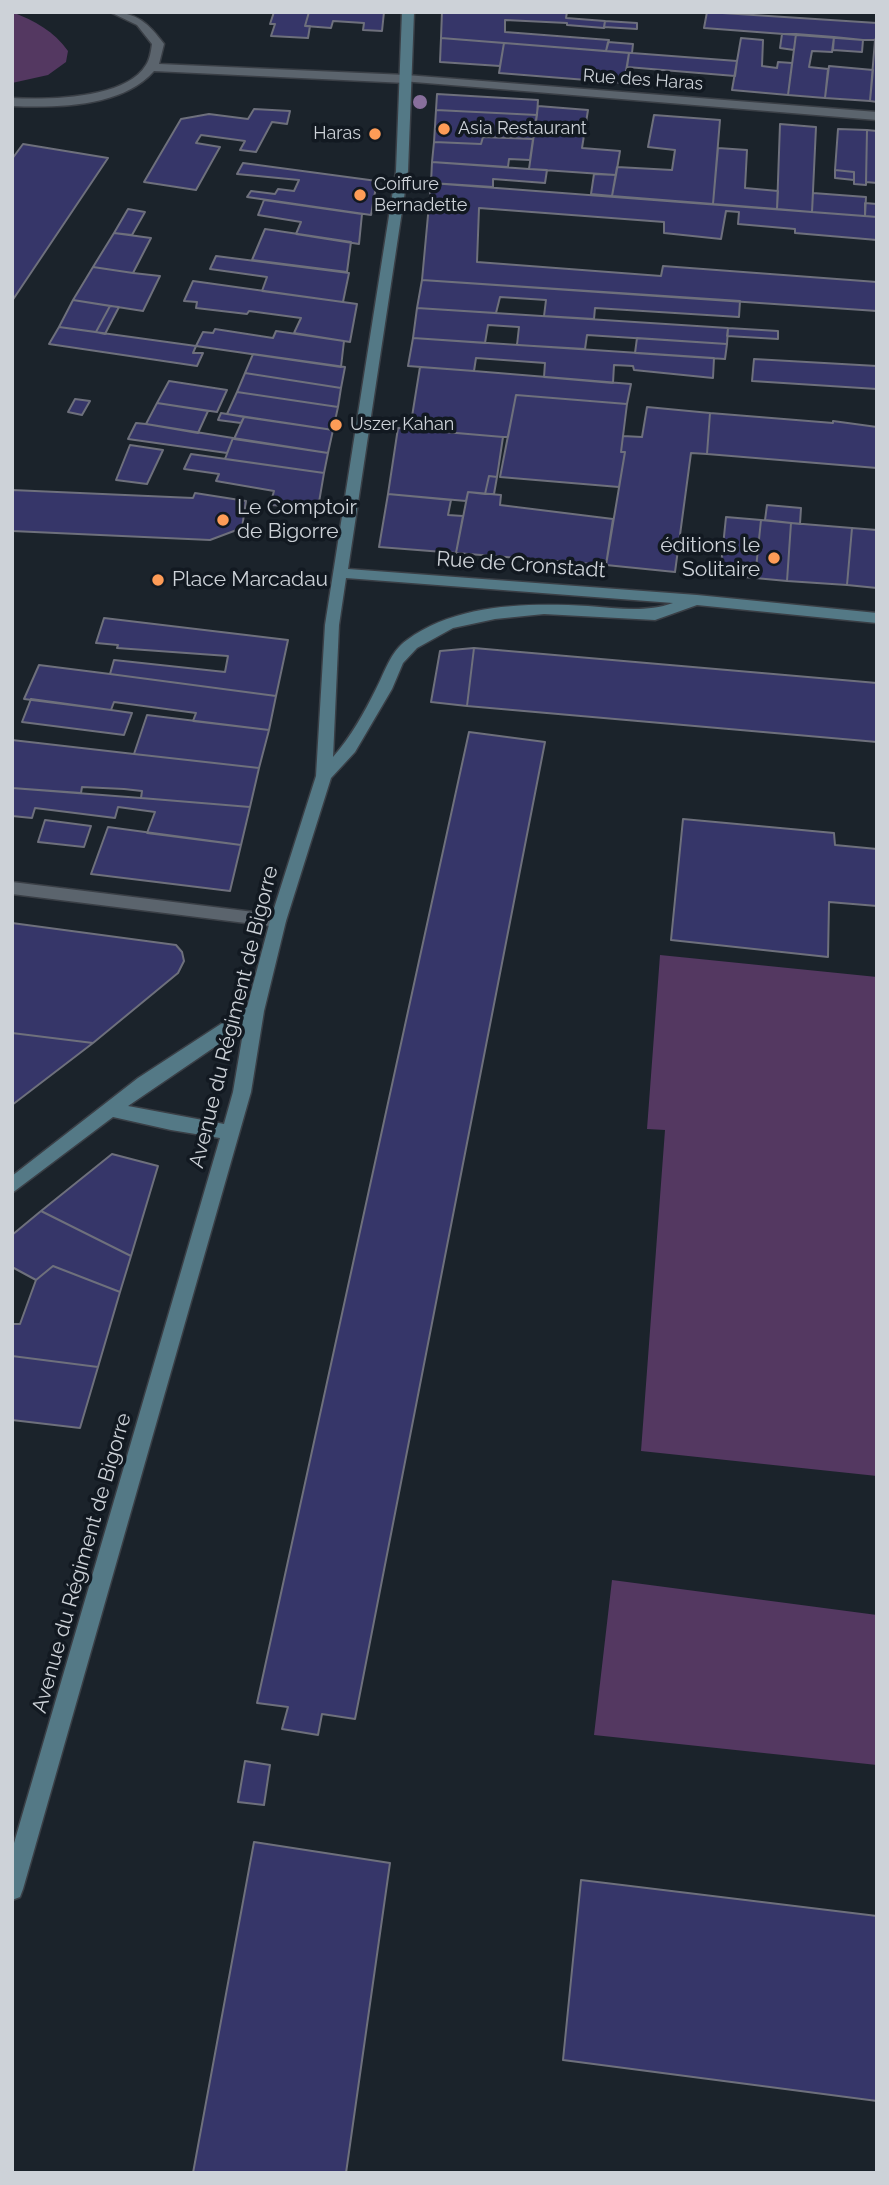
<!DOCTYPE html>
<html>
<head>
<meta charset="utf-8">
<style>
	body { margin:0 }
	#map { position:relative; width:889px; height:2185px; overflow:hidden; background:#1b232b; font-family:Raleway,sans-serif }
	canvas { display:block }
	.frame { position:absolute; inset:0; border:14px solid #cdd2d8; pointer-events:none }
</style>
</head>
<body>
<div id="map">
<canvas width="889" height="2185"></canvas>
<div class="frame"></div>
</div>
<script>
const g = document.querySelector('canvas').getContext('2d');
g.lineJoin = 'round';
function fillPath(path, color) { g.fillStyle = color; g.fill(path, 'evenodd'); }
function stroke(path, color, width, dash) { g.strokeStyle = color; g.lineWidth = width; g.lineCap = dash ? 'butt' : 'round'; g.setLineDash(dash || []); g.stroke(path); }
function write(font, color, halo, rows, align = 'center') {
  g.font = font + ' Raleway,sans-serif'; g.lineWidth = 7; g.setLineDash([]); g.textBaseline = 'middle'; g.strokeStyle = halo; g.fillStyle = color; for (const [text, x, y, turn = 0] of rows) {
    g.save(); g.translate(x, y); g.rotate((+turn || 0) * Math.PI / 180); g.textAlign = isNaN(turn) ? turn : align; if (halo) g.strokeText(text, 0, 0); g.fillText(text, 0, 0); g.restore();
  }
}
const green = new Path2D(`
	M12 12C35 21 54 31 68 51L66 62 48 75 12 83Z
	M660 955 877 977V1476L641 1451 665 1130 647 1129Z
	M612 1580 877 1615V1765L594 1735Z`);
const building = new Path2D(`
	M274 12H309L305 26H310L308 38 271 36 275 24H270Z
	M309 12H384L382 31 363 30 364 23 333 21 331 28 305 26Z
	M442 12H567L566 18 605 21 604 28 567 25V23L505 20V32L609 40 606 51 441 38Z
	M707 12 877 23V36L875 40H863L704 28Z
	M605 21 637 23V29L604 27Z
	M782 34H796L794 50 780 48Z
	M796 34 834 37 832 52 812 51 809 67 828 69 825 98 788 95Z
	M834 37 863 40 862 52 833 50Z
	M441 38 504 43 500 66 440 62Z
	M741 38 763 40 762 66 777 68 778 62 792 63 788 95 732 90Z
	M875 40H877V102L870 101Z
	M608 42 633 44 632 53 606 51Z
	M504 43 629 53 624 83 499 73Z
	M629 53H632L737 61 735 76 627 67Z
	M829 66 873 70 870 101 825 98Z
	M437 94 538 100 537 115 436 110Z
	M538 106 588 110 582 148 620 151 616 175 529 169Z
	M254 109 290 111 287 124 272 122 256 152 240 150 245 141 201 135 196 143 220 147 196 190 144 182 181 119 209 114 248 119Z
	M436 110 537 115 533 139 483 137 481 144 434 142Z
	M654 115 720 120 713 204 612 196 617 167 672 170 675 150 648 147Z
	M780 124 816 127 812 212 777 209Z
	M838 129 867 130 866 185 854 184V172L835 170Z
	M867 130 877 131V183L866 182Z
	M483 137 533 139 530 160 509 159 508 167 432 162 434 142 481 144Z
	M23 144 108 158 12 301V159Z
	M718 148 747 150 745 188 778 191 777 209 713 204Z
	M432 162 529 169 547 170 545 183 493 179V187L431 183Z
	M243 163 377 181 371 215 247 197 251 191 275 194 278 189 294 191 299 180 237 174Z
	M835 170 854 172V180L835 178Z
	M594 174 616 175 612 196 591 194Z
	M431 183 877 217V240L795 233V229L738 224 739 212 726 211 721 239 664 233V222L479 208 477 262 661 276 663 266 877 282V311L422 280Z
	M813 193 866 197 865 216 812 212Z
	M264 200 362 214 359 244 296 234 301 222 258 215Z
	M865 203 877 204V217L865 216Z
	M128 209 145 212 132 235 114 233Z
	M265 229 351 242 347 272 252 260Z
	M114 233 151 238 133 273 93 267Z
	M216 256 349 273 343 302 262 291 267 277 210 269Z
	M93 267 133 273 160 276 143 311 73 300Z
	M422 280 740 301 739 317 595 308 594 319 544 316 546 300 500 297 496 313 417 308Z
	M193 281 357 304 350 342 294 333 301 318 249 311 247 314 196 308 197 302 184 301Z
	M73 300 110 306 96 332 59 327Z
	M110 306 119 307 105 334 96 332Z
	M417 308 728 328 727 344 587 335 585 349 517 345 519 327 488 325 485 343 413 338Z
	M59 327 196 346 193 353H203L197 366 49 344Z
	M728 328 778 331V339L727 336Z
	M215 329 273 338 276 331 344 341 341 367 196 346 203 332 213 333Z
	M413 338 714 358 713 378 634 370 633 366 614 365 613 383 544 377 545 363 476 358 474 371 408 366Z
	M637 338 727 344 725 359 635 353Z
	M253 354 345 367 341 388 245 373Z
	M754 359 877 366V389L752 381Z
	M420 367 474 371 631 384 627 404 516 395 508 437H503L410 429Z
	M245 373 341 388 338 407 237 392Z
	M169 381 227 390 217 412 157 403Z
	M237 392 338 407 333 430 227 414Z
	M516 395 627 404 621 452H625L619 487 500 477Z
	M75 399 90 401 82 415 68 412Z
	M157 403 208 411 198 433 146 424Z
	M647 407 710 413 707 454 691 453 675 572 606 565 625 452H621L623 436 642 437Z
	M221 413 227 414 244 417 241 423 218 420Z
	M710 413 833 423V421L877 427V468L707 454Z
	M244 417 333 430 328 453 234 439Z
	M136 423 146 424 233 438 227 453 128 439Z
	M398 428 503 437 497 477 489 476 485 494 468 492 466 501 388 494Z
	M233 438 328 453 324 473 225 459Z
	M130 445 163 450 147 484 116 480Z
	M191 454 324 473 318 508 270 505 274 491 216 481 219 474 184 469Z
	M489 476 497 477 494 494H485Z
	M12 490 193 498 195 493 246 501 242 528 210 540 12 531Z
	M468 492 501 495 500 505 613 519 606 565 456 553Z
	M388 494 451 500 448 515 463 516 456 553 379 547Z
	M767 505 801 508 800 524 765 520Z
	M726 517 761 520 755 578 720 575Z
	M761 520 791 523 787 581 755 578Z
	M791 523 852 528 847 585 787 581Z
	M852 528 877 530V588L847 585Z
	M104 618 288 640 276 696 110 674 114 660 225 672 228 656 117 648 118 645 96 643Z
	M474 648 877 683V742L467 706Z
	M474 648 467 706 431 702 440 651Z
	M39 665 110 674 276 696 269 730 193 721 196 713 114 702 111 710 24 699Z
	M31 699 111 710 132 713 124 735 22 722Z
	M147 715 269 730 259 768 134 754Z
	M469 732 545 742 355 1719 322 1714 318 1735 282 1729 288 1707 257 1703Z
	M12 740 134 754 259 768 250 807 141 798 142 791 124 789 82 787 81 793 12 788Z
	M12 788 141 798 250 807 241 845 147 833 155 812 118 807 115 818 35 808 32 818 12 816Z
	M683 819 834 833 835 845 877 849V906L829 902 828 957 671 940Z
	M45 820 91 826 84 847 38 842Z
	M108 827 241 845 230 891 91 874Z
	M12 923 176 945 182 952 184 961 178 973 93 1043 12 1033Z
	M12 1033 93 1043 12 1105Z
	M112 1154 158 1166 131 1256 41 1211Z
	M41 1211 131 1256 120 1292 53 1266 36 1280 12 1267V1235Z
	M53 1266 120 1292 98 1367 12 1356V1324H20L36 1280Z
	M12 1356 98 1367 80 1428 12 1420Z
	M245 1761 270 1765 264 1805 238 1802Z
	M254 1842 390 1863 346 2173H193Z
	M581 1880 877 1916V2101L563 2060Z`);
const service = new Path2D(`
	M110 12C137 12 149 24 164 44L159 64 406 75 412 79 406 83 154 71C123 107 57 108 12 106V98C47 100 126 99 146 65 150 59 151 51 152 44L137 25Z`);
const minor = new Path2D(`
	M406 75 877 112V120L402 81V77Z
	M12 882 278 915 286 921 278 927 12 894Z`);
const secondary = new Path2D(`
	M402 12H414L408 171 348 569 697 595 877 613V623L697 605 655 620 544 614 495 619 453 628 417 648 403 663 392 689 355 752 331 778 286 921 264 1011 251 1092 23 1889 20 1897 12 1900V1850L220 1138 171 1130 113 1117 12 1193V1176L138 1078 247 1007 270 921 316 776 325 625 396 171ZM346 578 673 603C645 613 617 608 588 606 530 603 457 603 407 640 390 652 385 672 376 689 364 713 351 737 333 757L339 625ZM244 1027 233 1092 224 1124 128 1106Z`);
const trees = [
	[420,102]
];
const markers = [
	[444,129,7,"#fe9c57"],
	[375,134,7,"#fe9c57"],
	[360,195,7,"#fe9c57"],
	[336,425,7,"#fe9c57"],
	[223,520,7,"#fe9c57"],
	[774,558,7,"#fe9c57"],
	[158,580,7,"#fe9c57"]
];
const farStreetnames = [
	["Rue des Haras",643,80,4]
];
const farPoinames = [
	["Asia Restaurant",458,129],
	["Haras",361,134,"right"],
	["Coiffure",374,185],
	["Bernadette",374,206],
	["Uszer Kahan",350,425]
];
const poiNames = [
	["Le Comptoir",237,508],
	["de Bigorre",237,532],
	["éditions le",760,546,"right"],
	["Solitaire",760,570,"right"],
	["Place Marcadau",172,580]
];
const streetNames = [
	["Rue de Cronstadt",521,565,4],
	["Avenue du Régiment de Bigorre",234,1017,-76],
	["Avenue du Régiment de Bigorre",82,1563,-74]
];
fillPath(green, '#543861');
fillPath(building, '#363669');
stroke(building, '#6e707c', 2);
stroke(service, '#3a3f46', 3);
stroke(minor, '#3a3f46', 3);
stroke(secondary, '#3a3f46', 3);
fillPath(service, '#5b646d');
fillPath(minor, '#5b646d');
fillPath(secondary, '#547986');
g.fillStyle = '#886f9c';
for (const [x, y] of trees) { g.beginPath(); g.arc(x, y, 7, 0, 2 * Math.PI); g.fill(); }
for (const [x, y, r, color] of markers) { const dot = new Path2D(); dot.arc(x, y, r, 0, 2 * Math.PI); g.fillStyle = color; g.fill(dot); stroke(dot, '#121921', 2.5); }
write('18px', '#cdd2d8', '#121921', farStreetnames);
write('18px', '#cdd2d8', '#121921', farPoinames, 'left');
write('21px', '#cdd2d8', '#121921', poiNames, 'left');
write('21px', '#cdd2d8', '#121921', streetNames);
</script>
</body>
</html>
